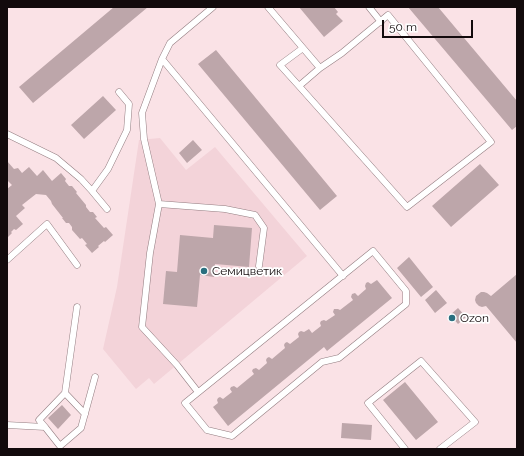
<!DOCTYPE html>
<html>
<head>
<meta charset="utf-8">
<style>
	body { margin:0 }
	#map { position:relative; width:524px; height:456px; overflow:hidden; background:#fae2e6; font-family:Raleway,sans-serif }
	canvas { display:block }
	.frame { position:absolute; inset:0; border:8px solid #120a0c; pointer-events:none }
	.scale { position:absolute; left:382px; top:20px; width:91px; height:18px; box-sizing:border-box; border:2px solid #120a0c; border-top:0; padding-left:5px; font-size:12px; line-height:14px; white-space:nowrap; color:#120a0c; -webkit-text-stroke:3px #fff; paint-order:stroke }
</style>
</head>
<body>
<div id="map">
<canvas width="524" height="456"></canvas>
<div class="frame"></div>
<div class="scale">50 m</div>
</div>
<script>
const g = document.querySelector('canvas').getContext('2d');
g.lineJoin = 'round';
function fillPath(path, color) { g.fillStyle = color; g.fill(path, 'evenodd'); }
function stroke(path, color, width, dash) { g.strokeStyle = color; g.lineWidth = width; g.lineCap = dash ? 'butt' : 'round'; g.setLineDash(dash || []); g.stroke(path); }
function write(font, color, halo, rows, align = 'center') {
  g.font = font + ' Raleway,sans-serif'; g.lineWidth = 3.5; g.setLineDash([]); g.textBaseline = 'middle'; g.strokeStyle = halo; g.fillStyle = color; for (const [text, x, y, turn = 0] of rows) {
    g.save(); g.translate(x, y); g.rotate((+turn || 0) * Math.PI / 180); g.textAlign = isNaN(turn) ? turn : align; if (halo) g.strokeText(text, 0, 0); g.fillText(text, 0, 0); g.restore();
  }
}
const built = new Path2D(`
	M160 138 186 170 215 147 307 256 154 384 149 378 136 389 103 349 117 287 139 140Z`);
const building = new Path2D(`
	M114 7H148L33 103 19 87Z
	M299 7H334L338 12 336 14 343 21 324 37Z
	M408 7H438L517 101V126L512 130Z
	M216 50 337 196 320 210 198 64Z
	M103 96 116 110 84 139 71 125Z
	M193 140 202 150 187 163 179 153Z
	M7 161 14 169 18 168 22 173 29 167 37 176 43 170 52 181 61 173 66 179 65 181 69 186H72L77 192 76 193 86 205V207L90 212H93L97 217 95 218 104 228 106 227 113 235 105 242 104 241 98 246 99 247 92 253 85 245 87 244 82 238 80 239 72 230V227L69 223H66L62 218H63L52 204 51 201 46 195 36 194 22 205 25 208 16 216 23 224 16 230 14 229 11 232 12 233 7 238V189L12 185 7 180Z
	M480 164 499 185 451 227 432 206Z
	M214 225 252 228 249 267 215 264 214 277 200 275 197 307 163 304 166 271 177 272 180 235 213 238Z
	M409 257 433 287 421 297 397 268Z
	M517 274V343L486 306 482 307 479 306 476 303 475 300 476 296 481 292H484L487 293 491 296Z
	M377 280 392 298 327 351 324 347 228 426 213 407 218 403 217 400 218 398 220 397 223 399 232 392 230 389 231 387 234 386 237 388 254 374 252 371 253 369 256 368 259 370 267 363 266 360 267 358 269 357 272 359 285 348 284 345 285 343 287 342 290 344 299 337 298 334 299 332 301 331 304 332 309 329 312 333 321 326 320 323 321 321 324 320 326 321 335 315 333 312 334 309H338L340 310 353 300 351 297 352 294 355 293 358 296 366 289 365 286 366 283 368 282 371 284Z
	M436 290 447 303 435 313 425 300Z
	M458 308 466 317 458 324 450 315Z
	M405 382 438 422 416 440 383 400Z
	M62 405 71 415 58 429 48 418Z
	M342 423 372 425 371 440 341 438Z`);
const lane = new Path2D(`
	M213 7 170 43 162 59 343 276
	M268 7 320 68 299 86 407 207 491 142 388 15 342 53 320 68
	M369 7 381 22
	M162 59 142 113 144 139 159 204 150 253 142 327 177 365 198 392
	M299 86 280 65 303 48
	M7 134 56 158 81 179 92 191 108 169 127 130 129 104 119 92
	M92 191 107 209
	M159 204 225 209 255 215 264 228 259 266
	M373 251 406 291V304L339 358 322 362 232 436 207 430 185 403Z
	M7 260 47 224 77 265
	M65 393 77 307
	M7 425 45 427 60 446 81 428 95 377
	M45 427 39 420 65 393 85 414
	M405 449 368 403 421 361 475 422 440 449`);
const markers = [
	[204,271,4,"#2a6f7f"],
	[452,318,4,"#2a6f7f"]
];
const poiNames = [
	["Семицветик",212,271],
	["Ozon",460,318]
];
fillPath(built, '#f3d3d9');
fillPath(building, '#bda6aa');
stroke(lane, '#937d81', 7);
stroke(lane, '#fff', 6);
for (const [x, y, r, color] of markers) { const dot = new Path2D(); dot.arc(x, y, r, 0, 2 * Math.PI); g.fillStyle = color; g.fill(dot); stroke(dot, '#fff', 1.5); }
write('12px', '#120a0c', '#fff', poiNames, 'left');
</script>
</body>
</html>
